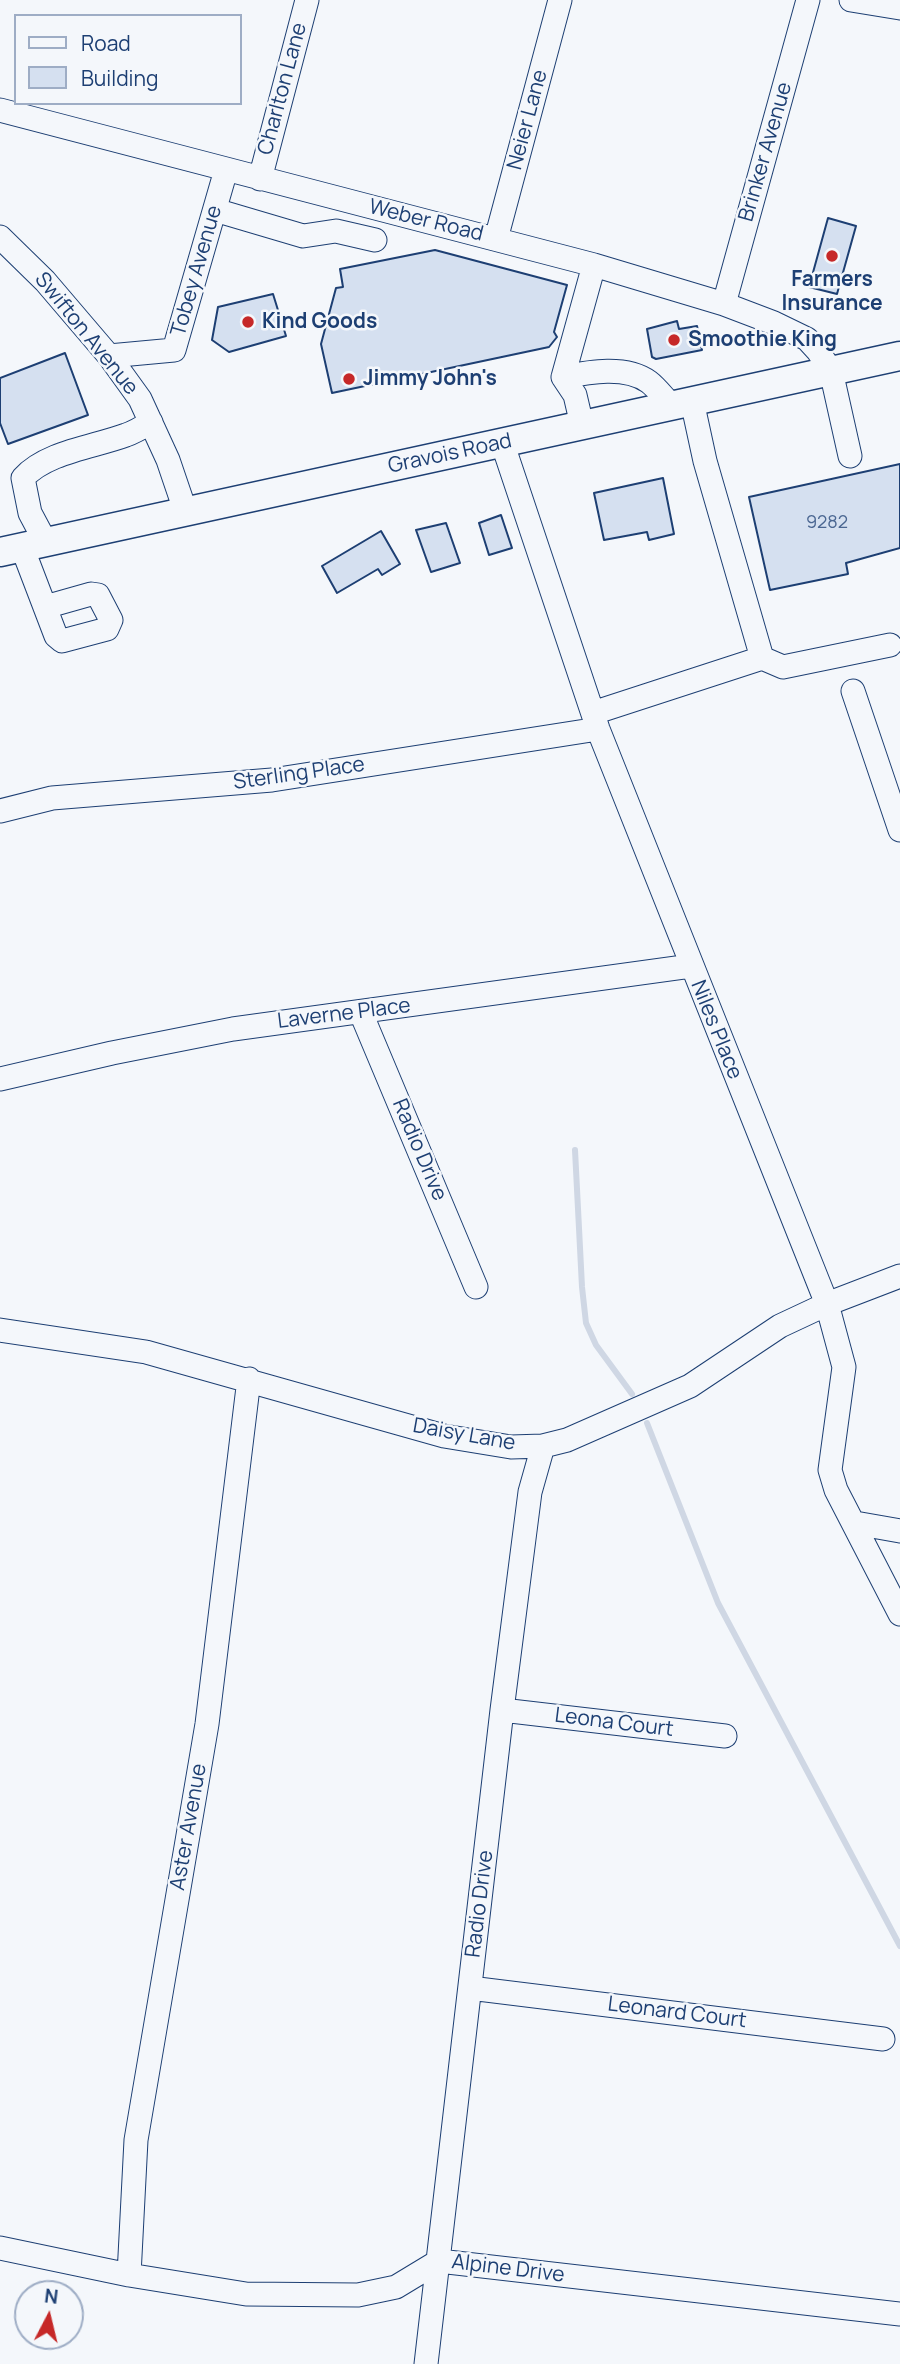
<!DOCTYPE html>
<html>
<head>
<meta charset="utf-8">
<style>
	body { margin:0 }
	#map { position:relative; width:900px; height:2364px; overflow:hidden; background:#f4f7fb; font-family:Manrope,sans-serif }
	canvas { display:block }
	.legend { position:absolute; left:14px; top:14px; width:228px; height:91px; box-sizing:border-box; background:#f4f7fb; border:2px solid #9eadc5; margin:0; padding:9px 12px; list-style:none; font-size:21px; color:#1d3f73 }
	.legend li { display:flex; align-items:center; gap:14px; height:35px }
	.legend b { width:35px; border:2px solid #9eadc5 }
	.north { position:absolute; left:14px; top:2280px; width:70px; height:70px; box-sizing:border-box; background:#f4f7fb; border:2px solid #9eadc5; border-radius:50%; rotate:7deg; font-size:19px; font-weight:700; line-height:28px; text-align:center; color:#1d3f73 }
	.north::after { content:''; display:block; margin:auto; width:24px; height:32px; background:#c62828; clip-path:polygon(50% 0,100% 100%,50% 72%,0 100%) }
</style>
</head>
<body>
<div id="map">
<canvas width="900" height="2364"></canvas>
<ul class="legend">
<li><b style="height:9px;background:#f4f7fb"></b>Road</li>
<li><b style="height:19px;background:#d5e0f0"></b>Building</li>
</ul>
<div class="north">N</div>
</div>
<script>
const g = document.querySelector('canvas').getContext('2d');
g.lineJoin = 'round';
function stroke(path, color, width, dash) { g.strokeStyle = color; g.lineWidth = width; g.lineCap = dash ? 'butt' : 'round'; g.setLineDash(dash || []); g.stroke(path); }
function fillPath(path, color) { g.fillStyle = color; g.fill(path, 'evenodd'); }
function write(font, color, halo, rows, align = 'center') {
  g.font = font + ' Manrope,sans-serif'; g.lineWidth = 5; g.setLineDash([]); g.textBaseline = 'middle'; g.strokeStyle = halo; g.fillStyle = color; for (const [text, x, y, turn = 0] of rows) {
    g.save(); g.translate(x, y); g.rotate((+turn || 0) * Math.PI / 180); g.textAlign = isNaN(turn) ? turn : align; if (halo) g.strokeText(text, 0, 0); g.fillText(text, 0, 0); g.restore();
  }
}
const stream = new Path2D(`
	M575 1150 582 1287 586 1323 596 1345 632 1394
	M647 1423 718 1603 900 1946`);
const building = new Path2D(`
	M828 218 856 226 837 294 809 287Z
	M435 250 567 285 554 332 557 337 549 347 332 393 321 344 336 288 343 287 340 269Z
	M273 294 286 336 229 352 212 340 218 307Z
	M677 321 679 329 697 326 702 350 656 359 652 357 647 329Z
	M65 353 88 415 8 444 0 423V378Z
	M900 464V548L846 563 848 574 770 590 749 497Z
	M663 478 674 534 649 540 647 532 604 540 594 493Z
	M501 515 512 548 489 555 479 523Z
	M446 523 460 563 431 572 416 530Z
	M381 531 400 564 382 575 378 569 337 593 322 566Z`);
const minor = new Path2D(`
	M851 0 900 8
	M0 110 594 265 724 304 774 323 807 339 818 351 831 371 850 456
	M260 179 307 0
	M215 210 303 236 336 231 375 240
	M0 237 45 281 109 356 140 399 168 460 186 513
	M496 239 560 0
	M724 304 808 0
	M109 356 174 350 226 170
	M563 377C589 372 626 365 649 382 657 388 664 398 672 406
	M582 425 575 395 563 377 594 265
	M502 442 598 729 827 1304 844 1367 830 1470 836 1490 900 1614
	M46 543 30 513 23 478C46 452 94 447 126 435 135 432 143 427 151 422
	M22 547 56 636 62 641 107 629 111 620 98 595 91 594 45 607
	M762 658 783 667 890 645
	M853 691 900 830
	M593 713 762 658 705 461 692 401
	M0 811 52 798 272 780 598 729
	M361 1013 476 1287
	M0 1079 112 1053 233 1029 691 966
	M0 1330 146 1352 444 1436 511 1447 543 1446 567 1440 690 1386 780 1326 827 1304 900 1276
	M855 1523 900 1531
	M502 1710 725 1736
	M470 1988 883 2039
	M0 2248 129 2275 246 2294 358 2295 396 2287 439 2261 900 2314
	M129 2275 136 2140 207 1724 249 1379
	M426 2364 502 1710 530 1492 543 1446`);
const major = new Path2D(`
	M0 552 900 356`);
const markers = [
	[832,256,7,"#c62828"],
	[248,322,7,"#c62828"],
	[674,340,7,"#c62828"],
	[349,379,7,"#c62828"]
];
const numberNames = [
	["9282",827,523]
];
const streetNames = [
	["Charlton Lane",283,89,-75],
	["Neier Lane",528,120,-75],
	["Brinker Avenue",766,152,-74],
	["Weber Road",426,221,14],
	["Tobey Avenue",197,271,-74],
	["Swifton Avenue",86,334,51],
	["Gravois Road",450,454,-12],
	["Sterling Place",299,774,-8],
	["Laverne Place",344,1014,-7],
	["Niles Place",716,1030,68],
	["Radio Drive",419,1150,67],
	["Daisy Lane",464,1435,10],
	["Leona Court",614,1723,7],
	["Aster Avenue",189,1827,-80],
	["Radio Drive",480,1904,-83],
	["Leonard Court",677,2013,7],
	["Alpine Drive",508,2269,7]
];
const poiNames = [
	["Farmers",832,280,"center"],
	["Insurance",832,304,"center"],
	["Kind Goods",262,322],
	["Smoothie King",688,340],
	["Jimmy John's",363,379]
];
stroke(stream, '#cfd7e4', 6);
fillPath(building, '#d5e0f0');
stroke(building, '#1d3f73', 2);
stroke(minor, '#1d3f73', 25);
stroke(major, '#1d3f73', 31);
stroke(minor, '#f4f7fb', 23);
stroke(major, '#f4f7fb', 28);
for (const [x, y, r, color] of markers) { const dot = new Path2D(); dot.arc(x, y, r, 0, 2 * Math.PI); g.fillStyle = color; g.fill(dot); stroke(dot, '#f4f7fb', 2.5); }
write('18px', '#4b6792', null, numberNames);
write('21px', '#1d3f73', '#f4f7fb', streetNames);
write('bold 21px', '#1d3f73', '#f4f7fb', poiNames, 'left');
</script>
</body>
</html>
